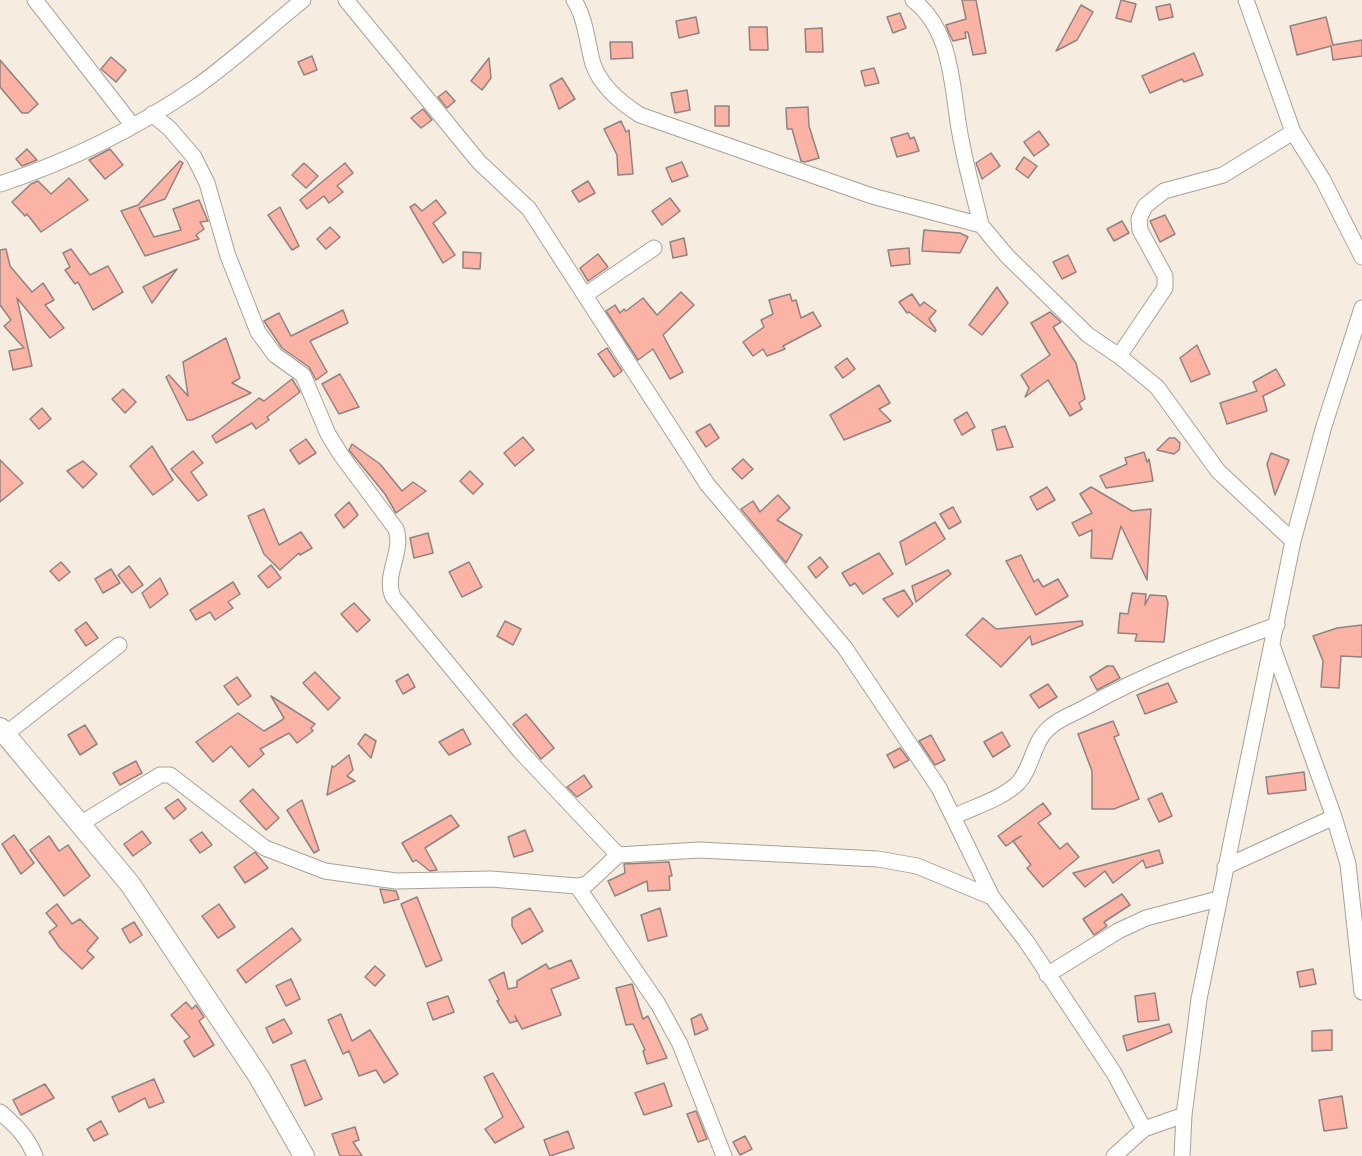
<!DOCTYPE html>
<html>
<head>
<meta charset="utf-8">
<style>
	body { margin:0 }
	canvas { display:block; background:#f6ece0 }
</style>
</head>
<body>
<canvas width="1362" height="1156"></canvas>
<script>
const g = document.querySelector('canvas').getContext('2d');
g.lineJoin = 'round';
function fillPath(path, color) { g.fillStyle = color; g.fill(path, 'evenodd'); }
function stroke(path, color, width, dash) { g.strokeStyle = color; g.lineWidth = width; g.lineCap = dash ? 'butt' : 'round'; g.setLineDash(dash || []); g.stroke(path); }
const building = new Path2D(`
	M962 0H976L986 53 973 55 968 32H965L966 38 953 41 949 33 946 25 966 19Z
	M1121 0 1136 4 1131 22 1116 18Z
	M1170 4 1173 17 1159 20 1156 7Z
	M1081 5 1093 12 1077 40 1056 51Z
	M900 13 906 28 893 33 887 17Z
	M696 17 699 33 679 38 676 21Z
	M1326 17 1333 45 1362 40V56L1333 60 1331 46 1297 55 1290 26Z
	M749 27H767L768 50H750Z
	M822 28 823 52H806L805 29Z
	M610 42H632L633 58 611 59Z
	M1194 53 1203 75 1184 82 1182 79 1150 93 1142 76Z
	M312 56 317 70 304 75 298 62Z
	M111 57 126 70 116 82 101 69Z
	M489 58 491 78 482 90 471 81Z
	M0 60 38 104 28 113H22L0 87Z
	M874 68 879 83 865 86 861 71Z
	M562 78 575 99 559 109 550 85Z
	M687 90 690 110 675 113 671 93Z
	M446 91 455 101 447 108 438 97Z
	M715 106H729V126H715Z
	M808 107 809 126 819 158 805 162 801 161 792 129H787L786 108Z
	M423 109 432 120 421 128 411 118Z
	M621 121 626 132 629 130 633 174 618 175 617 155 604 129Z
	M1039 131 1049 145 1034 156 1024 142Z
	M908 133 910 139 914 137 919 151 897 157 891 138Z
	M27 149 37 160 22 166 16 159Z
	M110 149 123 165 105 179 89 160Z
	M991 153 1000 166 982 179 976 163Z
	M1024 157 1037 166 1028 178 1016 169Z
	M180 161 183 163 165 199 139 208 154 237 181 230 173 209 199 200 208 221 200 222 204 229 196 235 199 239 145 256 121 211 138 205Z
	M682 162 688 176 672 182 666 168Z
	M304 163 318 176 306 188 292 175Z
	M345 163 353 173 337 186 343 192 329 203 324 196 307 209 300 200Z
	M69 178 88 200 41 232 27 214 25 216 12 202 31 184 38 181 51 194Z
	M588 181 595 193 579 202 572 191Z
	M670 198 680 211 662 225 652 211Z
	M436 200 446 213 433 223 455 255 443 263 410 207 415 204 422 211Z
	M280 207 299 246 292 250 268 215Z
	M1165 215 1175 234 1160 242 1150 221Z
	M1122 221 1129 233 1114 241 1107 229Z
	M330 227 340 237 326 249 317 239Z
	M924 230 960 233 968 237 960 253 922 251Z
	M684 238 687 255 673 258 670 242Z
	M909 248 910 264 891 266 888 250Z
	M6 249 10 266 32 292 43 283 54 300 45 305 64 328 50 338 17 298 32 366 13 370 9 351 24 348 4 326 11 320 0 305V250Z
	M71 249 90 275 108 266 123 292 93 310 78 282 75 284 65 270 70 267 63 253Z
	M463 252 481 253 480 269 463 268Z
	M598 254 608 267 588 281 580 268Z
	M1068 255 1076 272 1062 279 1053 262Z
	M177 269 152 303 143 287Z
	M997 287 1008 303 982 335 969 325Z
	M681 292 694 305 663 335 683 372 670 379 653 349 638 360 606 311 615 305 620 313 624 309 626 311 643 298 657 315Z
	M790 294 792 301 796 300 801 318 813 312 821 326 783 346 785 349 767 356 763 349 753 356 743 342 764 327 761 320 773 314 769 300Z
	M912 294 920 306 924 302 936 311 929 319 936 330 935 332 909 312 907 313 899 302Z
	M343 310 348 323 310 341 327 372 316 380 309 367 282 348 264 321 279 313 291 336Z
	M1050 312 1061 322 1053 327 1076 363 1085 399 1079 403 1082 409 1070 416 1048 380 1025 397 1029 388 1021 375 1050 355 1031 323Z
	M226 338 240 378 232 383 251 393 192 420H187L166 377 169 375 188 396 183 362Z
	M1197 345 1210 374 1191 382 1180 358Z
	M607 348 622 371 614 377 598 354Z
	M847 358 855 369 843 378 835 367Z
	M1276 369 1285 385 1263 396 1267 411 1227 424 1220 403 1257 391 1253 382Z
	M340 374 359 407 339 414 322 384Z
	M292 379 300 392 267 417 269 420 256 429 252 423 216 443 212 436 259 398 264 401Z
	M879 385 890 403 879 409 891 421 844 440 830 415Z
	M123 389 136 402 125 413 112 399Z
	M42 408 51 419 39 429 30 419Z
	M967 412 975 427 962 435 954 420Z
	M710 424 719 438 706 447 696 432Z
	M1005 426 1013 447 997 450 992 430Z
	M523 437 534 450 515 466 504 453Z
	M1169 438H1175L1180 443 1179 450 1174 454 1157 450Z
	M306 439 316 453 299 464 290 450Z
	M352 444 380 464 402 491 413 482 426 491 396 513 385 494 349 450Z
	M152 446 173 480 153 495 130 466Z
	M193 451 203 463 191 472 207 495 198 501 171 469Z
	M1144 452 1147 462 1149 459 1153 481 1106 488 1100 476 1127 464 1125 458Z
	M1271 453 1289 460 1275 495 1267 464Z
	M743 459 753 469 742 479 732 469Z
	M0 460 23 483 0 502Z
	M83 461 97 474 83 488 67 471Z
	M470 471 483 484 473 494 460 481Z
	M1047 487 1055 500 1037 510 1030 497Z
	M1091 487 1132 511 1151 509 1147 580 1121 526 1112 559 1091 558 1092 530 1079 536 1072 523 1092 513 1080 494Z
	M778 495 790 508 777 520 802 535 786 563 741 509 753 501 760 512Z
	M349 502 358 515 344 528 335 515Z
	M953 507 961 522 949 529 940 514Z
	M264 509 279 545 301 532 312 548 300 555 299 553 280 570 264 554 248 516Z
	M935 522 945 539 906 565 900 542Z
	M428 533 433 553 414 558 410 538Z
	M879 553 893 574 863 594 855 583 850 586 842 573Z
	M1021 555 1034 582 1038 579 1043 587 1058 579 1068 596 1036 615 1006 561Z
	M820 557 828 567 816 578 808 567Z
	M61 562 70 572 59 581 50 571Z
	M469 562 482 587 462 597 449 572Z
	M271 565 281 578 268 588 258 576Z
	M129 566 143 585 132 593 118 575Z
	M111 569 120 583 103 593 95 579Z
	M948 570 951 574 916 602 912 586Z
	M160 578 168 594 150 608 142 593Z
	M233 582 240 594 228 602 233 608 215 620 210 612 196 620 190 610Z
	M904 590 913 604 898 617 883 599Z
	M1132 593 1146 594 1145 605 1150 595 1166 596 1168 603 1164 642 1135 641 1137 634 1118 633 1120 613 1128 614Z
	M354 603 370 620 357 632 341 614Z
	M983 618 996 629 1082 621 1083 625 1032 645 1030 636 1001 667 966 635Z
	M505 621 521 629 513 645 497 636Z
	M86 622 98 638 86 646 75 630Z
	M1362 625V657L1341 656 1339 688 1321 687 1323 661 1313 636 1337 628Z
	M1107 666H1113L1120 678 1097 690 1090 677Z
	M315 672 340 698 328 710 303 683Z
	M408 674 415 687 403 694 396 681Z
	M237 677 251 696 238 705 224 686Z
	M1168 683 1177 702 1145 714 1137 695Z
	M1048 684 1057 697 1039 708 1030 695Z
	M271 696 315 724 311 728 313 731 297 743 289 733 260 749 264 754 249 767 231 746 213 762 196 742 238 713 264 731 282 720 284 718Z
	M526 714 554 748 541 759 513 724Z
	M1113 721 1119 735 1114 737 1139 799 1114 809H1092V771L1078 734Z
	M85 725 97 744 80 755 68 735Z
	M463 729 471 744 449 755 439 742Z
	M1002 732 1010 746 993 757 984 742Z
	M365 734 376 741 371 758 358 744Z
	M931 735 945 760 935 765 919 741Z
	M900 748 909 760 894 768 887 755Z
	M349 755 353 770 347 776 355 781 327 795 332 766 334 767Z
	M136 761 142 773 120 785 113 773Z
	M1304 772 1306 790 1268 794 1266 777Z
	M584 775 592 787 577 797 567 787Z
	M253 789 279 818 266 830 240 801Z
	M1162 793 1172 816 1159 822 1148 799Z
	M178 799 186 809 174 819 165 808Z
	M302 800 319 850 314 853 287 810Z
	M1043 803 1051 814 1038 823 1060 849 1067 843 1079 857 1043 887 1027 868 1031 865 1013 841 1021 836 1006 846 998 836Z
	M451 815 459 826 425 848 437 870 430 871 416 860 413 862 402 843Z
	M525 830 533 851 514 857 508 837Z
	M142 831 151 843 133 856 124 844Z
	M202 832 212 845 200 853 190 840Z
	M14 835 34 863 21 874 2 844Z
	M49 836 59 851 68 845 90 876 64 896 30 850Z
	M1159 850 1163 863 1146 868 1143 860 1113 883 1105 871 1085 887 1073 873Z
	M255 852 268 868 245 883 234 867Z
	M669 862 672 876H669L670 890 648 891 647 881 615 896 608 881 625 873 624 864Z
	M380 889 396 891 399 899 384 903Z
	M1122 894 1130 905 1104 922 1107 926 1094 935 1083 919Z
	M417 897 442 960 426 967 401 904Z
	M57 904 72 924 80 919 98 938 87 951 94 957 82 969 60 948 49 932 57 926 46 913Z
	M219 904 235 927 218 938 202 916Z
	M530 908 543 931 522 944 512 926V918Z
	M660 908 667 936 648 941 641 915Z
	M134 922 142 935 130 943 122 929Z
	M292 928 301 940 246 983 237 970Z
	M571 960 579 978 551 989 561 1015 522 1029 515 1016 517 1021 510 1023 497 1001 499 1000 489 980 504 972 508 989 517 987V981L546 964 549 969Z
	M375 966 385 975 375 986 365 977Z
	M1313 969 1316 984 1300 987 1297 972Z
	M291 979 300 999 286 1006 276 986Z
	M632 984 643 1019 648 1016 667 1058 647 1064 643 1051 645 1050 633 1024 626 1025 616 988Z
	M1155 993 1159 1020 1138 1022 1135 996Z
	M448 996 454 1012 433 1020 427 1003Z
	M186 1002 192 1009 196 1005 204 1017 199 1021 214 1045 194 1057 184 1041 190 1037 171 1015Z
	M341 1014 352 1041 370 1030 398 1074 384 1083 376 1070 359 1076 349 1051 343 1054 328 1020Z
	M701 1014 708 1029 695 1035 691 1019Z
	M284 1019 292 1033 273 1043 266 1028Z
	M1169 1024 1172 1032 1127 1051 1123 1036Z
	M1332 1030V1050L1312 1051V1031Z
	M305 1060 322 1099 305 1106 291 1065Z
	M493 1073 524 1127 495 1143 485 1129 503 1117 484 1077Z
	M154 1079 164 1102 149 1108 145 1098 119 1112 112 1097Z
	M664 1083 672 1106 644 1115 635 1093Z
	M45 1084 54 1098 21 1115 13 1100Z
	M1342 1096 1347 1128 1324 1131 1319 1100Z
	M696 1111 707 1139 698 1142 687 1114Z
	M101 1121 108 1134 94 1141 87 1129Z
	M355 1127 359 1140 353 1142 362 1156H340L332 1134Z
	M568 1131 574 1148 550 1156 544 1140Z
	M745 1136 752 1149 740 1155 733 1142Z`);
const minor = new Path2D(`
	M35 0 133 126
	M346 0 479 162 529 209 707 484 845 648 939 788 992 897
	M574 0C586 19 587 43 593 64 601 87 621 103 640 115L872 196 981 225 1007 256 1088 335 1119 356 1157 387 1218 471 1293 541
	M913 0C956 33 951 96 962 144 967 171 975 198 981 225
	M1246 0 1293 132 1323 180 1362 257
	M152 114 170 129 194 157 207 183 228 256 258 332 275 355 303 375 328 434 341 455 396 529C404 552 383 575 393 597L520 751 618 855
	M0 184C70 161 135 129 196 87 233 61 267 29 303 0
	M585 295 654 248
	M1119 356 1165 288V276L1140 230 1139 219 1145 206 1164 191 1223 175 1293 132
	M1272 645 1334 817 1348 864 1362 992
	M7 733 119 645
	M953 817C973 807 1002 799 1018 783 1033 767 1032 743 1049 728 1058 719 1073 714 1084 708 1146 673 1211 649 1277 625
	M80 824 160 775H170L265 848 325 871 396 881 491 879 577 886 587 884 618 855 699 850 878 859 917 866 992 897 1026 941 1114 1073 1144 1129
	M1225 867 1334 817
	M577 886 658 1004 680 1044 724 1156
	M1047 975 1118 931 1146 918 1218 899
	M0 1112C16 1126 27 1136 35 1156
	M1114 1156 1144 1129 1184 1115
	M1182 1156 1184 1115 1199 999 1293 541 1324 426 1362 308`);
const tertiary = new Path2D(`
	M0 728 130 884 259 1077 304 1156`);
fillPath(building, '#fab3a5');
stroke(building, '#928380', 1.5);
stroke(minor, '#a9a195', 17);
stroke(tertiary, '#a9a195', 22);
stroke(minor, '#fff', 15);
stroke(tertiary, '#fff', 20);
</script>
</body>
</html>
